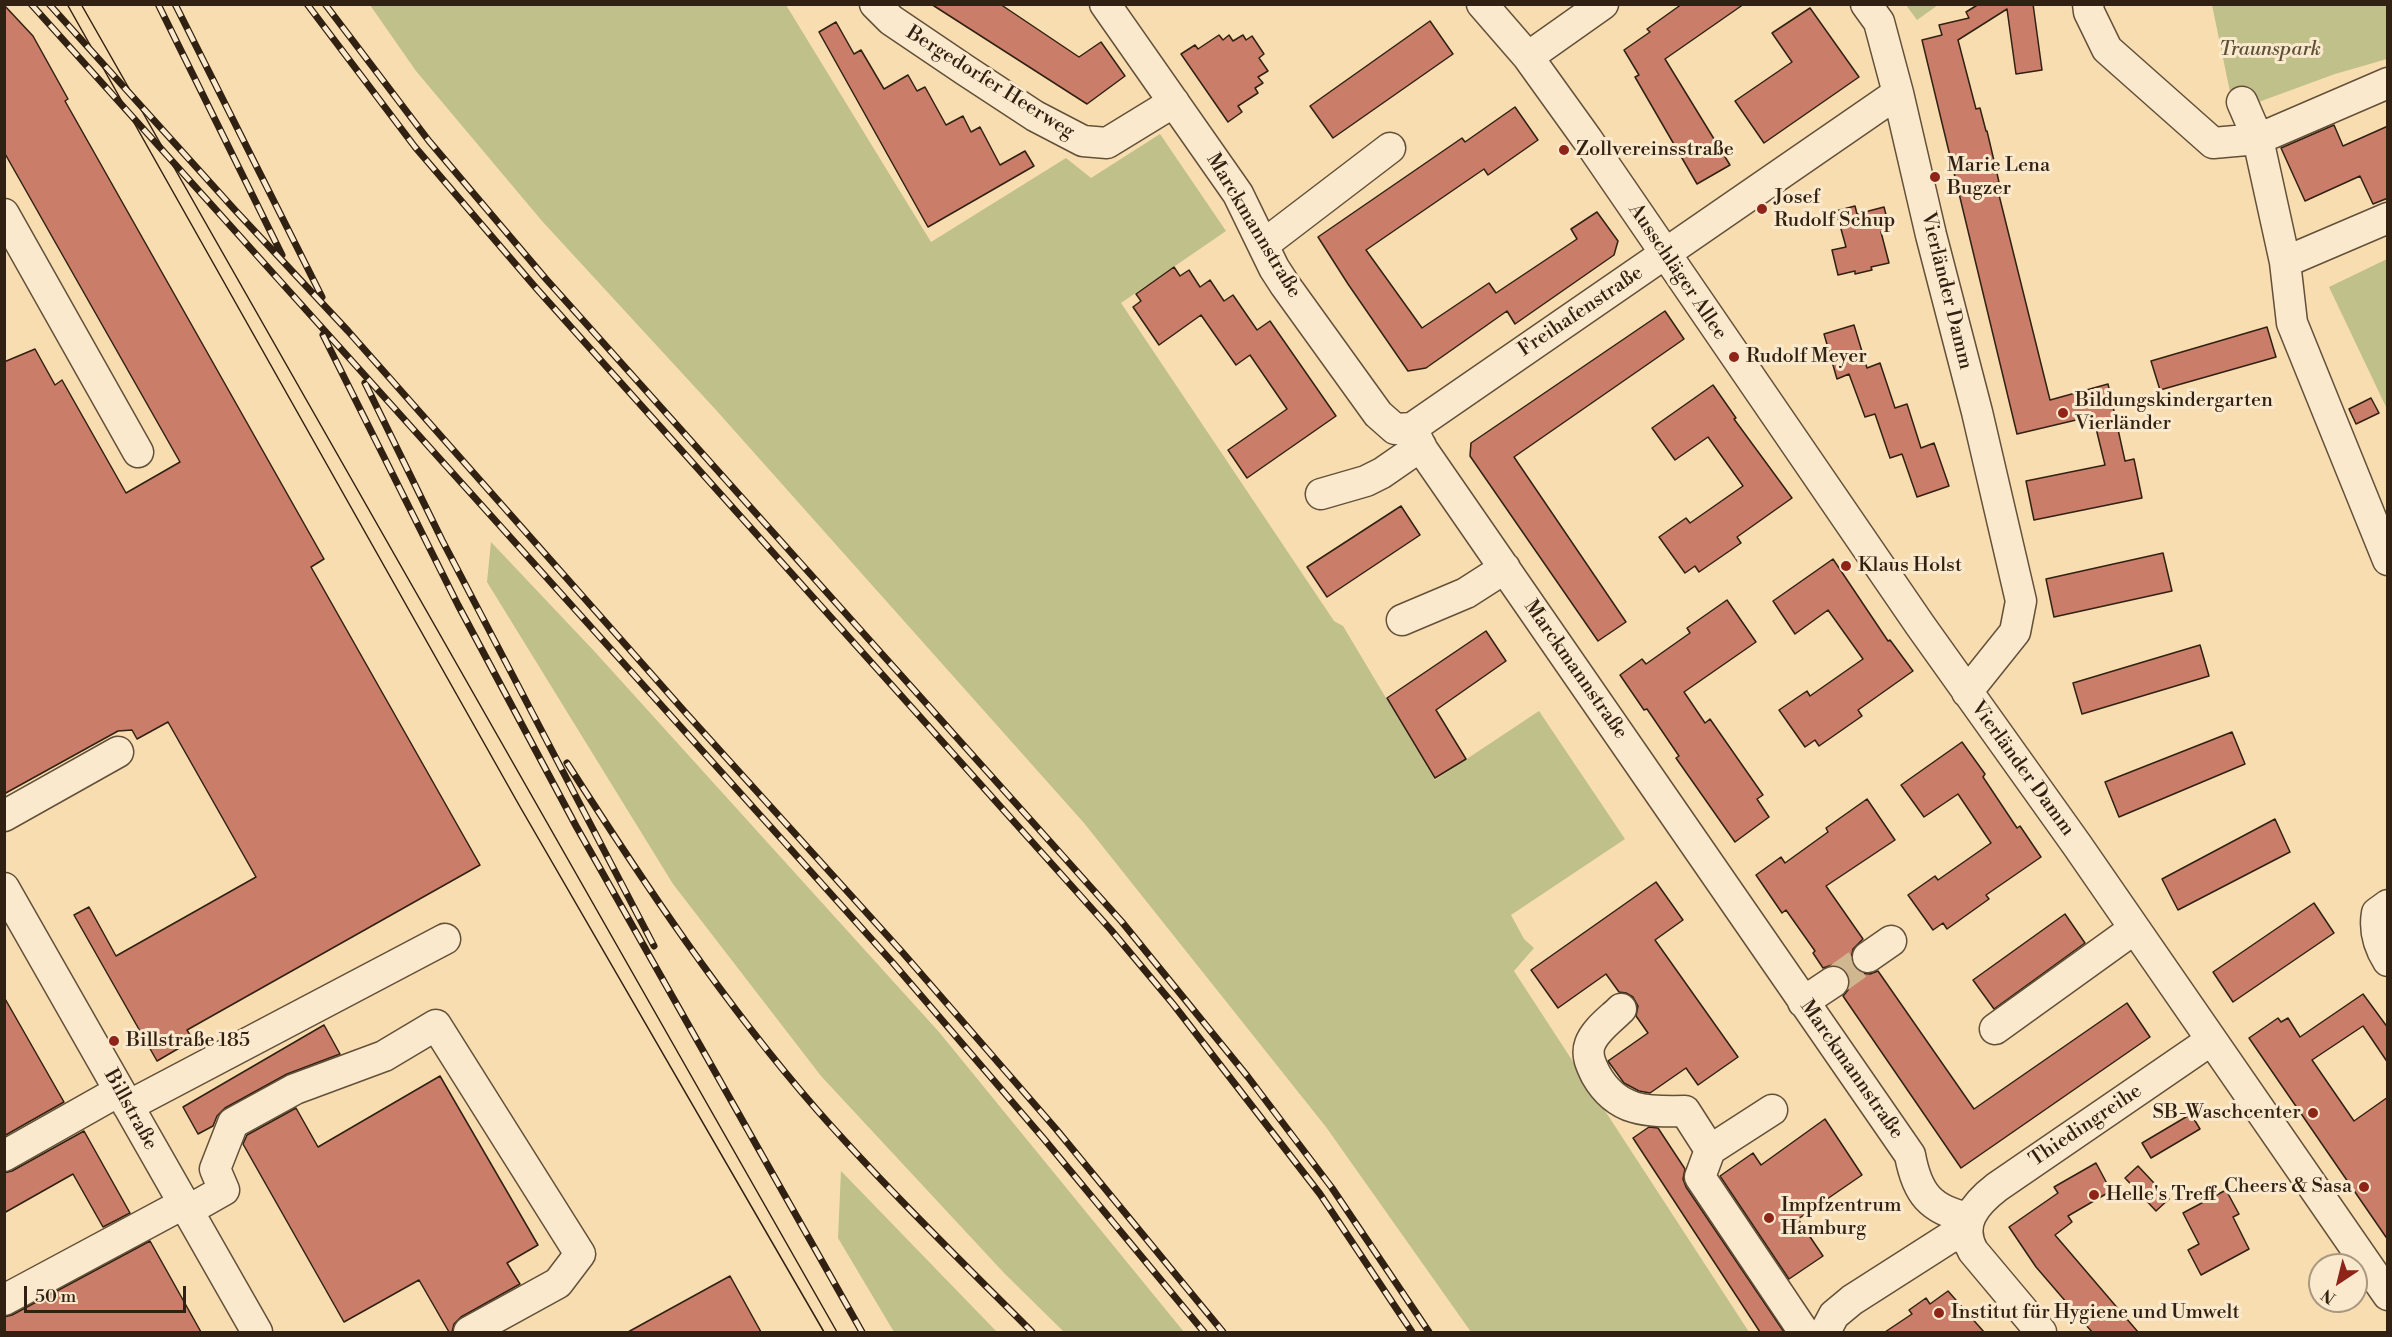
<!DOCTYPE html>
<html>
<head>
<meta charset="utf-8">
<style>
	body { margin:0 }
	#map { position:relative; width:2392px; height:1337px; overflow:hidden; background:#f8ddb0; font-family:"Libre Bodoni",serif }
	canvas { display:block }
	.frame { position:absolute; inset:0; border:6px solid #312112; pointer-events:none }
	.north { position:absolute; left:2308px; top:1253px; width:60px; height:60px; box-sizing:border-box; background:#fae9cc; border:2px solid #aa9982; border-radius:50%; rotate:215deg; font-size:16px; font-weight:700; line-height:24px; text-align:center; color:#312112 }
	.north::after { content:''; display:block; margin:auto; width:21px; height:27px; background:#8f2418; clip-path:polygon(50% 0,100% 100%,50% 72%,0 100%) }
	.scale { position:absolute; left:24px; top:1286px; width:162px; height:27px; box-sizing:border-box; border:3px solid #312112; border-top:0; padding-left:8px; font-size:18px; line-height:21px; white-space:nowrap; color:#312112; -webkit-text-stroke:4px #fae9cc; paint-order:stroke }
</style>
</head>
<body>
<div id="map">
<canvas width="2392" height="1337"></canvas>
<div class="frame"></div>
<div class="north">N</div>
<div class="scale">50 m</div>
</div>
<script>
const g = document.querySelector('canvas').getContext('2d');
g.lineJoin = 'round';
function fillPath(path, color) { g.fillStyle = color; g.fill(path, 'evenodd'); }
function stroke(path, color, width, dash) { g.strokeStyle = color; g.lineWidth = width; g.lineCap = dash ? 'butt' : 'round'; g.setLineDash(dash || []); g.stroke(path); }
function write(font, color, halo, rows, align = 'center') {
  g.font = font + ' "Libre Bodoni",serif'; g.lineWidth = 6; g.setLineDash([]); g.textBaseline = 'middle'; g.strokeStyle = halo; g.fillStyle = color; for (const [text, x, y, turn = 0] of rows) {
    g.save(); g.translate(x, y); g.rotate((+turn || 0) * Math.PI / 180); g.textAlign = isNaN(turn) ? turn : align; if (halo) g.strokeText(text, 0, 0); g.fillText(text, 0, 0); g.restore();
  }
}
const green = new Path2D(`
	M370 5H786L931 242 1066 158 1091 178 1160 134 1226 231 1121 303 1334 621 1343 626 1435 780 1539 711 1625 839 1511 915 1524 939 1534 948 1514 971 1749 1332H1471L1326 1127 1084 823 716 410 542 221 416 71Z
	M1906 5H1938L1917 20Z
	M2212 5H2387V59L2335 74 2234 111Z
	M2387 259V409L2329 287Z
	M491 542 595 652 939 1032 1184 1332H1064L1005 1274 821 1076 673 884 487 582Z
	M841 1171 997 1332H894L838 1238Z`);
const building = new Path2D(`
	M931 4H1000L1079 57 1101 42 1125 76 1087 104Z
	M1682 4H1744L1665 59 1730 165 1697 184 1635 77 1639 75 1624 50 1650 32 1647 29Z
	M1979 4H2033L2042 70 2016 74 2007 9 1958 40 1976 109 1980 108 1986 131H1987L1999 182 1996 183 2050 400 2108 384 2125 461 2134 459 2142 498 2034 520 2026 481 2105 465 2093 416 2017 434 1922 40 1942 35 1939 25 1969 18 1966 12Z
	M4 5 33 36 68 99 65 101 324 559 311 567 480 865 187 1030 193 1040 157 1061 74 915 89 907 116 956 256 877 168 722 137 739 132 730 118 731 4 794V362L35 349 55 385 62 380 126 493 180 462 4 152Z
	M1810 8 1859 77 1764 143 1735 101 1792 62 1772 33Z
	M1430 21 1453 54 1333 138 1310 106Z
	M836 22 854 54 861 50 884 89 908 75 917 91 925 87 946 125 963 116 971 132 980 127 1000 165 1025 151 1034 166 928 227 819 32Z
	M1219 35 1223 40 1229 35 1233 41 1243 35 1246 40 1252 36 1264 54 1259 58 1268 71 1258 77 1263 83 1255 88 1258 93 1238 106 1242 112 1228 122 1181 54 1195 45 1198 49Z
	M1515 107 1538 140 1488 175 1484 169 1366 250 1422 328 1489 283 1496 293 1577 239 1571 229 1597 212 1618 241 1614 255 1515 324 1507 311 1426 368 1408 371 1348 284 1318 237 1462 138 1465 142Z
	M2334 125 2343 146 2388 126V198L2373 204 2360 176 2305 201 2281 148Z
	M1855 206 1857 214 1884 207 1890 230 1881 232 1889 263 1871 267 1872 270 1855 274V271L1838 275 1832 250 1846 247 1836 211Z
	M1174 267 1180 276 1189 270 1200 287 1210 280 1224 301 1233 295 1257 330 1270 321 1336 416 1247 478 1228 450 1287 409 1250 355 1236 365 1201 315 1159 345 1133 307 1141 301 1136 294Z
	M1665 311 1684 339 1514 457 1626 622 1598 641 1470 456 1471 443Z
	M1854 325 1867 368 1880 363 1895 408 1907 404 1921 448 1934 443 1949 486 1917 497 1902 454 1890 458 1875 414 1865 417 1849 374 1837 379 1824 334Z
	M2267 327 2276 357 2160 390 2151 361Z
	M1713 385 1736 418 1734 419 1792 498 1737 537 1741 543 1699 572 1695 566 1685 573 1659 537 1686 518 1690 523 1743 486 1708 437 1675 460 1652 428Z
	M2371 398 2379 413 2356 424 2349 409Z
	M1401 506 1420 535 1327 597 1307 567Z
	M2163 553 2172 591 2054 617 2046 579Z
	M1833 559 1888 641 1890 640 1913 671 1858 710 1862 716 1819 746 1815 740 1805 747 1779 710 1807 691 1810 696 1863 659 1828 610 1795 634 1773 601Z
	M1727 600 1756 642 1684 692 1705 723 1710 719 1763 795 1757 799 1769 817 1735 842 1676 758 1679 756 1647 709 1644 710 1620 675 1642 659 1646 664 1690 633 1687 628Z
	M1486 631 1506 661 1436 710 1466 759 1435 778 1387 698Z
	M2200 645 2209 676 2082 714 2073 683Z
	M2232 732 2245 764 2119 817 2105 782Z
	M1962 742 1985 774 1983 777 2017 828 2020 826 2041 857 1986 895 1989 899 1947 929 1943 923 1933 930 1908 895 1935 876 1938 880 1991 843 1958 794 1924 817 1901 785Z
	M1867 799 1895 840 1826 886 1863 939 1853 949 1851 959 1854 967 1861 973 1870 974 1878 971 1974 1109 2127 1003 2150 1037 1961 1168 1843 996 1848 990 1850 981 1847 972 1840 966 1832 965 1823 968 1813 953 1815 951 1786 910 1782 913 1756 875 1781 857 1785 863 1828 832 1826 828Z
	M2275 819 2290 852 2178 910 2162 879Z
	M1656 882 1683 920 1655 940 1738 1057 1698 1085 1686 1068 1650 1093 1639 1091 1624 1083 1608 1061 1648 1033 1636 1016 1638 1006 1633 997 1626 993 1619 992 1606 974 1558 1008 1531 970Z
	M2314 903 2334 933 2233 1002 2213 972Z
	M2065 914 2085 943 1994 1009 1973 980Z
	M2363 994 2388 1028V1063L2363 1026 2312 1060 2354 1121 2388 1097V1240L2249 1038 2278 1018 2281 1022 2288 1018 2300 1037Z
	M4 997 64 1102 4 1136Z
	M324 1025 340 1054 287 1074 225 1108 217 1116 213 1126 198 1134 183 1107Z
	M440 1076 538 1245 507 1263 520 1284 461 1317 454 1324 452 1332H449L419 1280 344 1322 243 1144 247 1135 296 1108 318 1147Z
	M2191 1114 2200 1129 2151 1158 2142 1143Z
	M1825 1119 1862 1175 1798 1219 1823 1256 1789 1279 1720 1176 1753 1153 1761 1165Z
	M1649 1127 1658 1128 1685 1169 1683 1179 1686 1187 1784 1332H1760L1633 1138Z
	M84 1131 130 1213 103 1227 73 1174 4 1213V1173L12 1171Z
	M2096 1163 2111 1191 2068 1216 2072 1222 2055 1235 2138 1332H2092L2036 1267 2009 1227 2058 1193 2054 1187Z
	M2138 1166 2169 1199 2156 1211 2125 1178Z
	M2226 1190 2239 1214 2233 1217 2249 1249 2201 1275 2188 1250 2199 1244 2183 1213Z
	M150 1241 201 1332H4V1317L12 1315Z
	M730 1276 761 1332H628Z
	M1948 1291 1984 1332H1885L1912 1314 1909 1310 1926 1298 1930 1304Z`);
const minorTunnel = new Path2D(`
	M1833 982 1868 957`);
const minor = new Path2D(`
	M875 4 891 20 965 70 1035 116 1083 141 1107 143 1174 102
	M1105 4 1238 194 1274 268 1285 285 1378 414 1395 429 1412 428
	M1482 4 1528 57 1587 139 1920 625 2077 845 2388 1295
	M1866 4 1879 22 1898 93 1931 235 1977 412 2021 601 2015 632 1967 692
	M2088 4 2089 12 2107 49 2213 143 2258 139 2388 83
	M1528 57 1603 4
	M2242 102 2258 139 2285 262 2292 323 2388 560
	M4 214 138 452
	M1263 245 1390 148
	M2285 262 2388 218
	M1412 428 1422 449 1910 1155C1917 1193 1930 1210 1969 1218
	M1412 428 1898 93
	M1321 494 1366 481 1382 473 1421 446
	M1402 620 1466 593 1505 568
	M4 816 118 752
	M4 888 257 1332
	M2388 905 2377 913C2374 930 2378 945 2388 961
	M1868 957 1891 941
	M1803 1002 1833 982
	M1621 1009C1611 1019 1595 1030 1590 1044 1586 1055 1591 1065 1596 1075 1617 1112 1647 1112 1685 1111L1710 1150
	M1995 1029 2134 929
	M128 1106 445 939
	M1772 1110 1710 1150 1700 1177 1804 1332
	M4 1156 119 1091
	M187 1211 224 1190 215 1169 233 1123 295 1089 384 1056 436 1025 580 1254 558 1283 469 1332
	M4 1300 183 1204
	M1825 1332 1834 1315 1852 1300 1949 1238 1966 1234
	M2041 1332 1973 1251C1958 1224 1975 1204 1997 1187L2210 1041`);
const tram = new Path2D(`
	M67 4 519 805 824 1332
	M81 4 837 1332`);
const rail = new Path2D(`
	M31 4 893 963 1044 1139 1204 1332
	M49 4 234 209 348 331 685 712 903 953 1056 1129 1223 1332
	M158 4 282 255
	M175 4 322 297
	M307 4 415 147 536 288 1111 930 1173 1004 1320 1194 1412 1332
	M325 4 429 141 546 279 1122 922 1248 1077 1332 1188 1429 1332
	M323 335 458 605 576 826 862 1332
	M365 383 442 540 654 946
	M567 763C644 883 723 1002 817 1110 885 1187 959 1259 1032 1332`);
const markers = [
	[1564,150,6,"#8f2418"],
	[1935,177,6,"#8f2418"],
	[1762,209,6,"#8f2418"],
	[1734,357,6,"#8f2418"],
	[2063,413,6,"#8f2418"],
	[1846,566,6,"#8f2418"],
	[114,1041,6,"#8f2418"],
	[2313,1113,6,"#8f2418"],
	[2364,1187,6,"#8f2418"],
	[2094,1195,6,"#8f2418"],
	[1769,1218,6,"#8f2418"],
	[1939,1313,6,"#8f2418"]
];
const parkNames = [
	["Traunspark",2270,50]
];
const streetNames = [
	["Bergedorfer Heerweg",990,83,32],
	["Marckmannstraße",1253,226,59],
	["Ausschläger Allee",1677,272,56],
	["Vierländer Damm",1946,291,76],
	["Freihafenstraße",1581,312,-34],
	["Marckmannstraße",1575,670,55],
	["Vierländer Damm",2022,769,54],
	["Marckmannstraße",1851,1070,55],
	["Billstraße",130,1110,61],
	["Thiedingreihe",2086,1126,-34]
];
const poiNames = [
	["Zollvereinsstraße",1576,150],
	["Marie Lena",1947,166],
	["Bugzer",1947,189],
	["Josef",1774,198],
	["Rudolf Schup",1774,221],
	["Rudolf Meyer",1746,357],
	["Bildungskindergarten",2075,401],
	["Vierländer",2075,424],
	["Klaus Holst",1858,566],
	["Billstraße 185",126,1041],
	["SB-Waschcenter",2301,1113,"right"],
	["Cheers & Sasa",2352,1187,"right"],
	["Helle's Treff",2106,1195],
	["Impfzentrum",1781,1206],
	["Hamburg",1781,1229],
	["Institut für Hygiene und Umwelt",1951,1313]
];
fillPath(green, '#bfc08a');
fillPath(building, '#ca7d69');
stroke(building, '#312112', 1.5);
stroke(minorTunnel, '#d0b790', 30, [30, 15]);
stroke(minor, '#63503a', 33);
stroke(minor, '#fae9cc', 30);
stroke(tram, '#312112', 1.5);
stroke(rail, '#312112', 7);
stroke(rail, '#fae9cc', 4.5, [14]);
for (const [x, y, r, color] of markers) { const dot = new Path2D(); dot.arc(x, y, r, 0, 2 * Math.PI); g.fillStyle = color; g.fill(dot); stroke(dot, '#fae9cc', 2); }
write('italic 20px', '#5c5136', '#fae9cc', parkNames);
write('20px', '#312112', '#fae9cc', streetNames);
write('20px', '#312112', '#fae9cc', poiNames, 'left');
</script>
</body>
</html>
